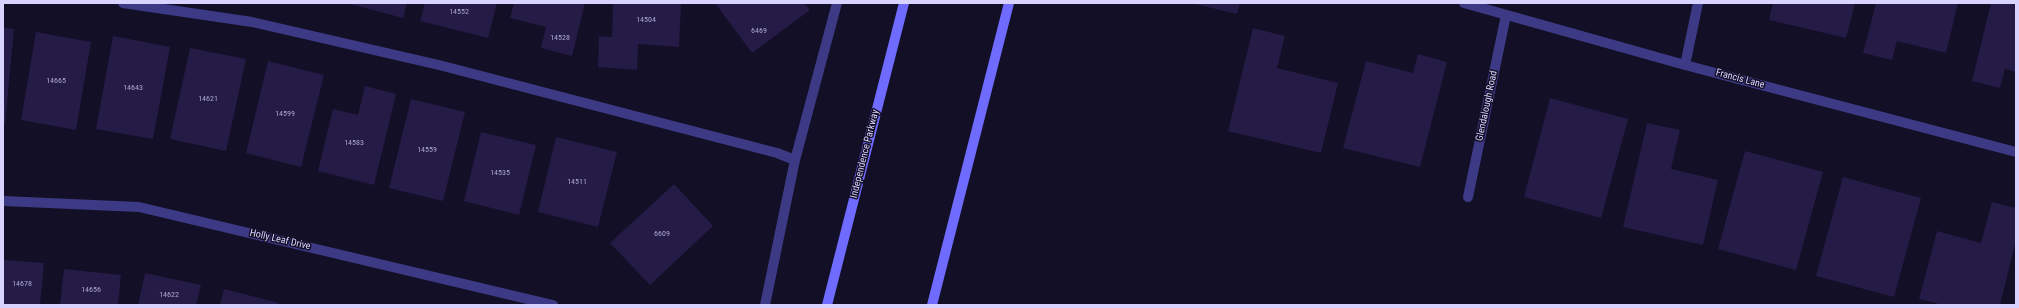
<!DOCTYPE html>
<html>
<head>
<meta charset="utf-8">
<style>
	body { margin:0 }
	#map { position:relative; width:2019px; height:308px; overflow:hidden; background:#130f26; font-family:"Roboto Condensed",sans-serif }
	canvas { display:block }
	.frame { position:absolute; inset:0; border:4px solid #d9d4ff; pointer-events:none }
</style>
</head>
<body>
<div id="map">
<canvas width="2019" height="308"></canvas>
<div class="frame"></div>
</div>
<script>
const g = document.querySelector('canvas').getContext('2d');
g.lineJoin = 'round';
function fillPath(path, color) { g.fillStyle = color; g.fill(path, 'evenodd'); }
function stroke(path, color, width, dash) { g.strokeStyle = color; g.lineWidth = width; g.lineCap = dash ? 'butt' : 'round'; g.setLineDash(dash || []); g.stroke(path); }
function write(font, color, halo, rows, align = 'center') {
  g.font = font + ' "Roboto Condensed",sans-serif'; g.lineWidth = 3; g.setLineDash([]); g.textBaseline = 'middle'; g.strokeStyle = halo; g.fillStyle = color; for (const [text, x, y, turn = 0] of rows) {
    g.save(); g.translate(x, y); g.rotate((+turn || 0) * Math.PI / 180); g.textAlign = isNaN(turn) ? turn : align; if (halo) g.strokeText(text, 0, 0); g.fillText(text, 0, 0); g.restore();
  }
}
const building = new Path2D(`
	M346 3H407L403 18Z
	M425 3H497L488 38 420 21Z
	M514 3H585L572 56 541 48 546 27 510 18Z
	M613 3H681L679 47 638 44 637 70 598 67 599 36 612 37Z
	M715 3H804L810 10 752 53Z
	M1191 3H1240L1237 14Z
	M1773 3H1855L1846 38 1769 20Z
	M1876 3H1958L1946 53 1897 41 1892 60 1863 53Z
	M1991 3H2016V72L2005 69 2000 88 1972 81Z
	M3 28 14 29 5 124 3 123Z
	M1253 28 1285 36 1277 68 1338 83 1321 153 1228 131Z
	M36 32 91 42 76 130 21 120Z
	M113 36 170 47 153 139 96 129Z
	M190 48 246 59 226 151 170 139Z
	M1418 54 1447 62 1420 167 1343 148 1366 61 1413 73Z
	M268 61 324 75 301 167 246 153Z
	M365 86 396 94 374 185 318 171 333 109 358 115Z
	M1550 98 1628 119 1601 218 1524 197Z
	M411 99 465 112 443 201 389 188Z
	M1647 123 1680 130 1671 169 1718 180 1703 245 1623 227Z
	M481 132 536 145 519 215 464 201Z
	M556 137 617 152 598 227 538 212Z
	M1745 151 1823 172 1796 270 1718 249Z
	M1843 177 1921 198 1894 297 1816 276Z
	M674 184 713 226 650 285 610 243Z
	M1992 202 2016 208V240L2000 305H1943L1919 299 1937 231 1981 243Z
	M3 260 44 263 40 305H3Z
	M64 269 121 275 118 305H60Z
	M145 273 201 285 196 305H138Z
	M224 289 279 303 278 305H220Z`);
const service = new Path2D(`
	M123 3 252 22 439 65 777 153 795 160 837 3
	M765 305 795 160`);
const minor = new Path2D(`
	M1464 3 1685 65 2016 152
	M1685 65 1698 3
	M1468 197 1506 15
	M3 201 139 207 553 305`);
const secondary = new Path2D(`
	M827 305 904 3
	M932 305 1009 3`);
const numberNames = [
	["14552",459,12],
	["14504",646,20],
	["6469",759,31],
	["14528",560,38],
	["14665",56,81],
	["14643",133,88],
	["14621",208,99],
	["14599",285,114],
	["14583",354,143],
	["14559",427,150],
	["14535",500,173],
	["14511",577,182],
	["6609",662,234],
	["14678",22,284],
	["14656",91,290],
	["14622",169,295]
];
const streetNames = [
	["Francis Lane",1740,79,15],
	["Glendalough Road",1487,106,-78],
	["Independence Parkway",865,154,-76],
	["Holly Leaf Drive",280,240,13]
];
fillPath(building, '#241b47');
stroke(service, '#3d3a85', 10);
stroke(minor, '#3d3a85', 10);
stroke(secondary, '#6f6bff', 10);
write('8px', '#aca6d1', null, numberNames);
write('10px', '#d9d4ff', '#130f26', streetNames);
</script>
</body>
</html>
